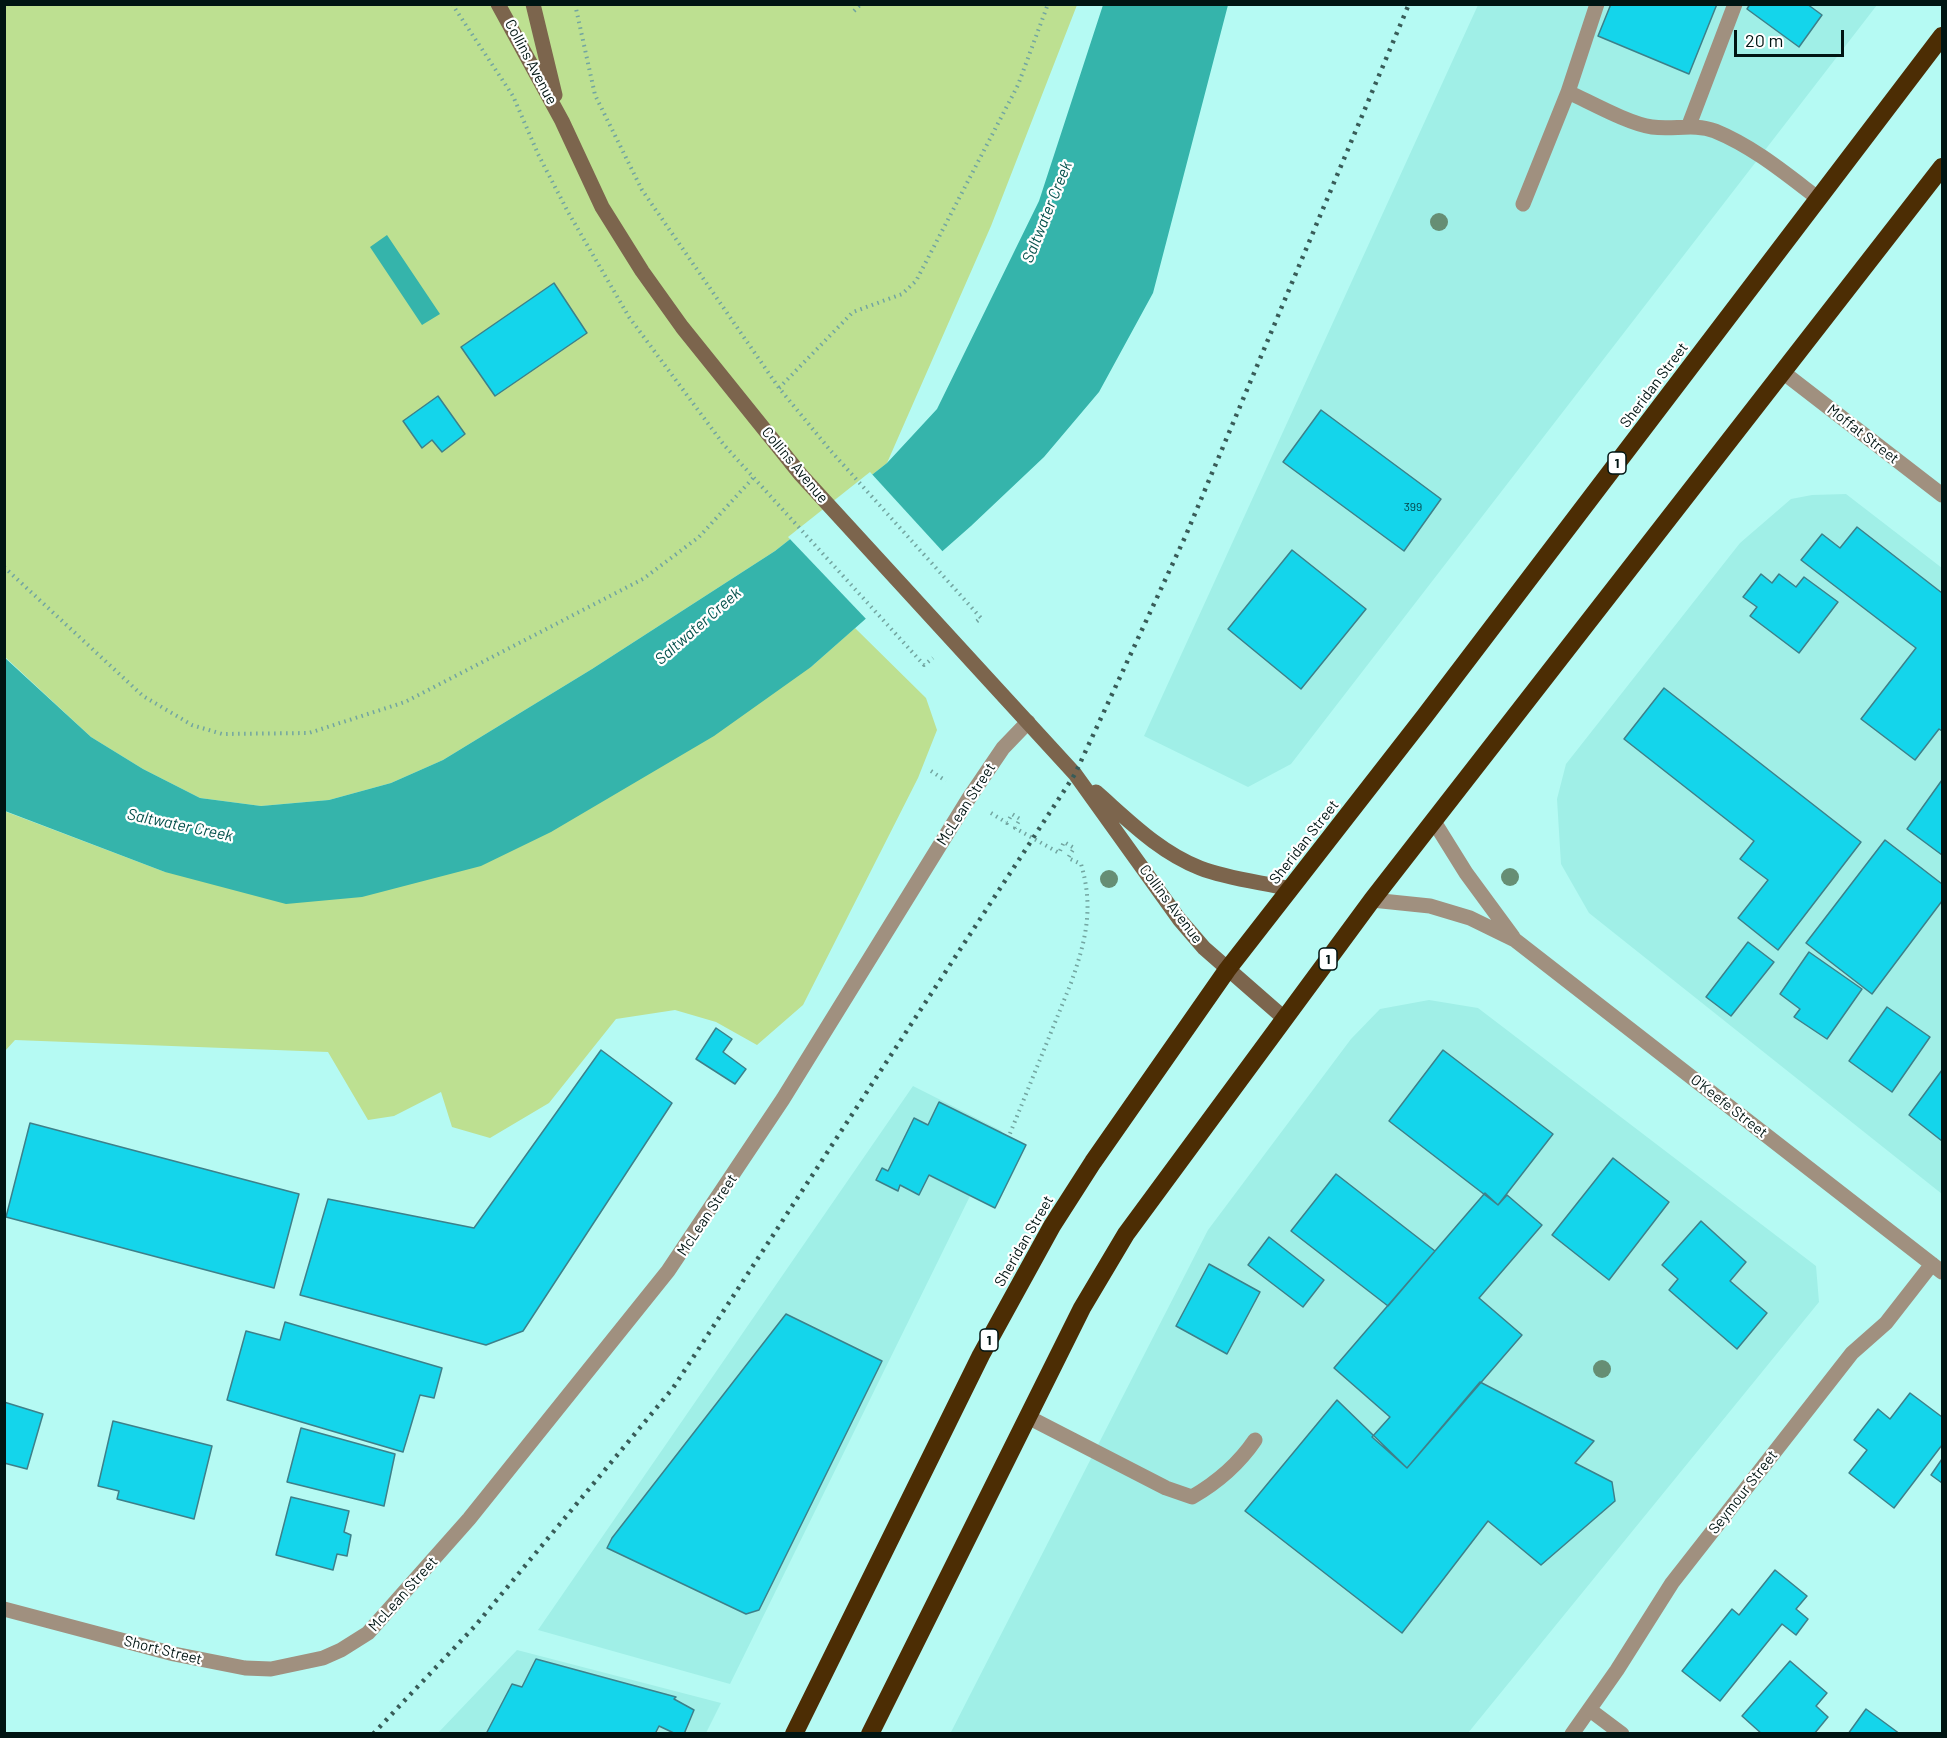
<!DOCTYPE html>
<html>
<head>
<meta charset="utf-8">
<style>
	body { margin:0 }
	#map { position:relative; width:1947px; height:1738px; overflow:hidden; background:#b5faf3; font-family:Barlow,sans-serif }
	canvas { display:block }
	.frame { position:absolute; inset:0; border:6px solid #001513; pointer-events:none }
	.scale { position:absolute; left:1734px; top:30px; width:110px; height:27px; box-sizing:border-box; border:3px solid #001513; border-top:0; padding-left:8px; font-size:18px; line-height:21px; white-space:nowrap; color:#001513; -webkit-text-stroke:4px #fff; paint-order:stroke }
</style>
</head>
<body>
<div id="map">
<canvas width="1947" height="1738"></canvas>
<div class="frame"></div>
<div class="scale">20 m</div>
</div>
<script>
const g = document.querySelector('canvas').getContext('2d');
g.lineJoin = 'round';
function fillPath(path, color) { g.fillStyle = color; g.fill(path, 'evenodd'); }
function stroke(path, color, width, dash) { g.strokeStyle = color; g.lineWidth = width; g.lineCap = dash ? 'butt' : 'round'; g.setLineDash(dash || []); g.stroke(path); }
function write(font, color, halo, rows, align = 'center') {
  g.font = font + ' Barlow,sans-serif'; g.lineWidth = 4.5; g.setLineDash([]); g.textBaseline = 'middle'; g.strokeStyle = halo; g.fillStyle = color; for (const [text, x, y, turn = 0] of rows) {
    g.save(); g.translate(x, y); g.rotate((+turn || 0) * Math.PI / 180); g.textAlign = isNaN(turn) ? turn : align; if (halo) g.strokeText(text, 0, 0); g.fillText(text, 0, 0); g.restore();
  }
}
const built = new Path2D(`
	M1478 5H1877L1291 764 1248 787 1144 736Z
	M1846 494 1942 568V1194L1589 913 1561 864 1557 799 1566 764 1740 543 1791 499 1812 495Z
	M1429 1000 1478 1008 1816 1266 1819 1302 1468 1733 950 1734 1208 1230 1351 1039 1380 1009Z
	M913 1086 1002 1131 730 1684 538 1630Z
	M517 1650 721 1703 706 1733 437 1734Z`);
const green = new Path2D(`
	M4 5H1077L991 226 887 463 775 551 592 669 443 760 391 783 329 800 261 806 200 798 143 769 91 737 5 657Z
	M855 628 926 698 937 730 918 778 803 1005 757 1045 716 1022 675 1010 616 1019 549 1103 490 1138 452 1127 441 1092 394 1116 368 1120 328 1052 15 1040 5 1051 4 811 165 872 811 667Z`);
const water = new Path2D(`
	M1103 5H1228L1153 293 1099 392 1044 457 971 526 811 667 714 736 551 832 481 866 362 897 286 904 165 872 5 811 4 657 91 737 143 769 200 798 261 806 329 800 391 783 443 760 592 669 775 551 887 463 937 409 1039 201Z
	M387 235 440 314 422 325 370 247Z`);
const pier = new Path2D(`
	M870 472 945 554 868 621 788 537Z`);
const building = new Path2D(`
	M1611 4H1717L1689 74 1598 36Z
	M1750 4H1807L1822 15 1799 47 1747 9Z
	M554 283 587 333 495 396 461 347Z
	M438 396 465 434 442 452 432 440 422 448 403 421Z
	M1321 410 1441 499 1404 551 1283 462Z
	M1857 527 1942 593V731L1939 729 1915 760 1861 719 1916 648 1801 560 1822 534 1840 548Z
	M1292 550 1366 609 1301 689 1228 629Z
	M1761 574 1772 583 1779 574 1796 587 1804 577 1838 602 1799 653 1750 616 1757 607 1743 597Z
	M1664 688 1861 842 1778 950 1738 918 1768 880 1740 859 1754 841 1624 739Z
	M1942 780V855L1907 829Z
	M1885 840 1942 884V901L1872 994 1806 943Z
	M1748 942 1774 962 1731 1016 1706 997Z
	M1809 952 1862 989 1827 1039 1794 1017 1800 1009 1780 994Z
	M1887 1007 1930 1037 1892 1092 1849 1061Z
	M716 1028 732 1039 723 1052 746 1069 735 1084 696 1059Z
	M601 1050 672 1103 523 1331 486 1345 300 1295 328 1199 474 1228Z
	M1443 1050 1553 1134 1498 1205 1389 1121Z
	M1942 1070V1141L1909 1115Z
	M939 1102 1026 1145 995 1208 929 1175 919 1195 900 1185 898 1191 876 1180 882 1168 888 1171 914 1118 928 1125Z
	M30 1123 299 1194 274 1288 6 1217Z
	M1613 1158 1669 1202 1609 1280 1552 1235Z
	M1336 1174 1435 1251 1388 1306 1291 1231Z
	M1485 1193 1498 1205 1507 1195 1542 1225 1479 1298 1522 1335 1407 1468 1372 1437 1390 1417 1334 1368Z
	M1701 1221 1746 1262 1730 1281 1767 1313 1737 1349 1669 1290 1678 1279 1662 1265Z
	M1269 1237 1324 1280 1303 1307 1248 1265Z
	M1209 1264 1260 1292 1227 1354 1176 1326Z
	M786 1314 882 1361 759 1610 746 1614 607 1548 612 1538Z
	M285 1322 442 1368 434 1398 420 1395 403 1452 227 1400 246 1331 280 1340Z
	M1480 1382 1594 1441 1575 1463 1612 1482 1615 1501 1541 1565 1488 1521 1402 1633 1245 1511 1337 1400 1407 1468Z
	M1910 1393 1942 1417V1445L1894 1508 1849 1473 1867 1450 1854 1440 1878 1409 1890 1419Z
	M4 1402 43 1414 27 1469 4 1463Z
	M113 1421 212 1446 194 1519 117 1499 119 1491 98 1486Z
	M301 1428 395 1454 384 1506 287 1482Z
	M1942 1459V1483L1931 1475Z
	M291 1497 349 1511 344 1532 351 1535 347 1556 337 1554 333 1570 276 1555Z
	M1775 1570 1807 1596 1796 1609 1808 1619 1796 1635 1782 1624 1720 1701 1682 1671 1732 1609 1739 1615Z
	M536 1659 676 1697 674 1699 694 1710 684 1734H676L659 1726 655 1734H486L512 1684 522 1687Z
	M1790 1661 1827 1693 1816 1706 1828 1717 1814 1734H1762L1742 1716Z
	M1866 1709 1900 1734H1848Z`);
const path = new Path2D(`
	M452 4 513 96 538 154 568 212 629 317 724 445 924 665 933 658
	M575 4 595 95 642 190 779 388 830 450 981 618 976 622
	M854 11 861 4
	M779 388 853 312 902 294 916 281 1018 85 1048 4
	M4 567 143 696 192 725 222 734 309 733 405 702 643 579 699 537 753 478
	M931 771 946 781
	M991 813 1007 823 1012 814 1020 819 1015 828 1059 853 1064 842 1074 848 1068 858 1081 864C1094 908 1086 940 1071 983L1009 1136`);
const lane = new Path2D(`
	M1568 92C1590 102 1629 124 1652 127 1674 130 1694 123 1715 131 1754 147 1786 174 1819 199
	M1689 125 1735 4
	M1523 204 1568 92 1597 4
	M1028 1417 1166 1488 1192 1497C1218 1482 1238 1465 1255 1440`);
const street = new Path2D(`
	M1784 373 1942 495
	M1433 820 1466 873 1513 937
	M1372 900 1430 906 1470 918 1515 940 1942 1272
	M4 1609 174 1654 245 1668 271 1669 323 1658 341 1650 368 1633 469 1519 668 1271 783 1099 969 798 1003 748 1028 722
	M1590 1710 1622 1734
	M1572 1734 1617 1670 1672 1583 1852 1353 1886 1323 1932 1264`);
const secondary = new Path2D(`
	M498 4 562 121 602 207 642 271 682 327 801 475 1075 774 1179 919 1204 948 1284 1018
	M533 4 555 95
	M1096 792C1128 820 1159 852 1200 868 1228 879 1261 882 1291 889`);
const highway = new Path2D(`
	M794 1734 981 1355 1052 1226 1093 1162 1227 970 1424 717 1942 36
	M870 1734 1082 1308 1126 1234 1372 900 1942 167`);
const rail = new Path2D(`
	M373 1734 475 1626 673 1388 1075 774 1186 535 1409 4`);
const trees = [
	[1439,222],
	[1510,877],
	[1109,879],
	[1602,1369]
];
const numberNames = [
	["399",1413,507]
];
const shields = [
	[1617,463,18],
	[1328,959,18],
	[989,1340,18]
];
const shieldNames = [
	["1",1617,463],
	["1",1328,959],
	["1",989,1340]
];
const streetNames = [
	["Collins Avenue",531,62,62],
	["Sheridan Street",1654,385,-53],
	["Moffat Street",1863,434,38],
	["Collins Avenue",795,465,50],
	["McLean Street",966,804,-57],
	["Sheridan Street",1304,842,-52],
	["Collins Avenue",1171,904,53],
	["O'Keefe Street",1729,1106,38],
	["McLean Street",707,1215,-56],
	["Sheridan Street",1024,1241,-60],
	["Seymour Street",1743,1492,-52],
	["McLean Street",403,1594,-48],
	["Short Street",163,1650,14]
];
const waterNames = [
	["Saltwater Creek",1047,212,-68],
	["Saltwater Creek",698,626,-41],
	["Saltwater Creek",180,825,12]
];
fillPath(built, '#a0efe7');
fillPath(green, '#bde091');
fillPath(water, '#35b4ab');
fillPath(pier, '#b5faf3');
fillPath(building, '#14d5eb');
stroke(building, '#3d808a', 1.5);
stroke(path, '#72a5a0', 4, [1.5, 4.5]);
stroke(lane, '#a0907f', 15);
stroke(street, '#a0907f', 15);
stroke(secondary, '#7c654d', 15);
stroke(highway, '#4c2d04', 18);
stroke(rail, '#385c58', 4.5, [3, 6]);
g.fillStyle = '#668e74';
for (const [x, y] of trees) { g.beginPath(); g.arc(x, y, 9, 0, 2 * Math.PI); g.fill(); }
write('12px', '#054549', null, numberNames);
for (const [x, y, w] of shields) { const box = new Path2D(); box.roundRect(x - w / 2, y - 11, w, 22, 4.5); g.fillStyle = '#fff'; g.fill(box); stroke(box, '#001513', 1.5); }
write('bold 14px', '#001513', null, shieldNames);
write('15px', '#001513', '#fff', streetNames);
write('italic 16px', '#05514c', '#fff', waterNames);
</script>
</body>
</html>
